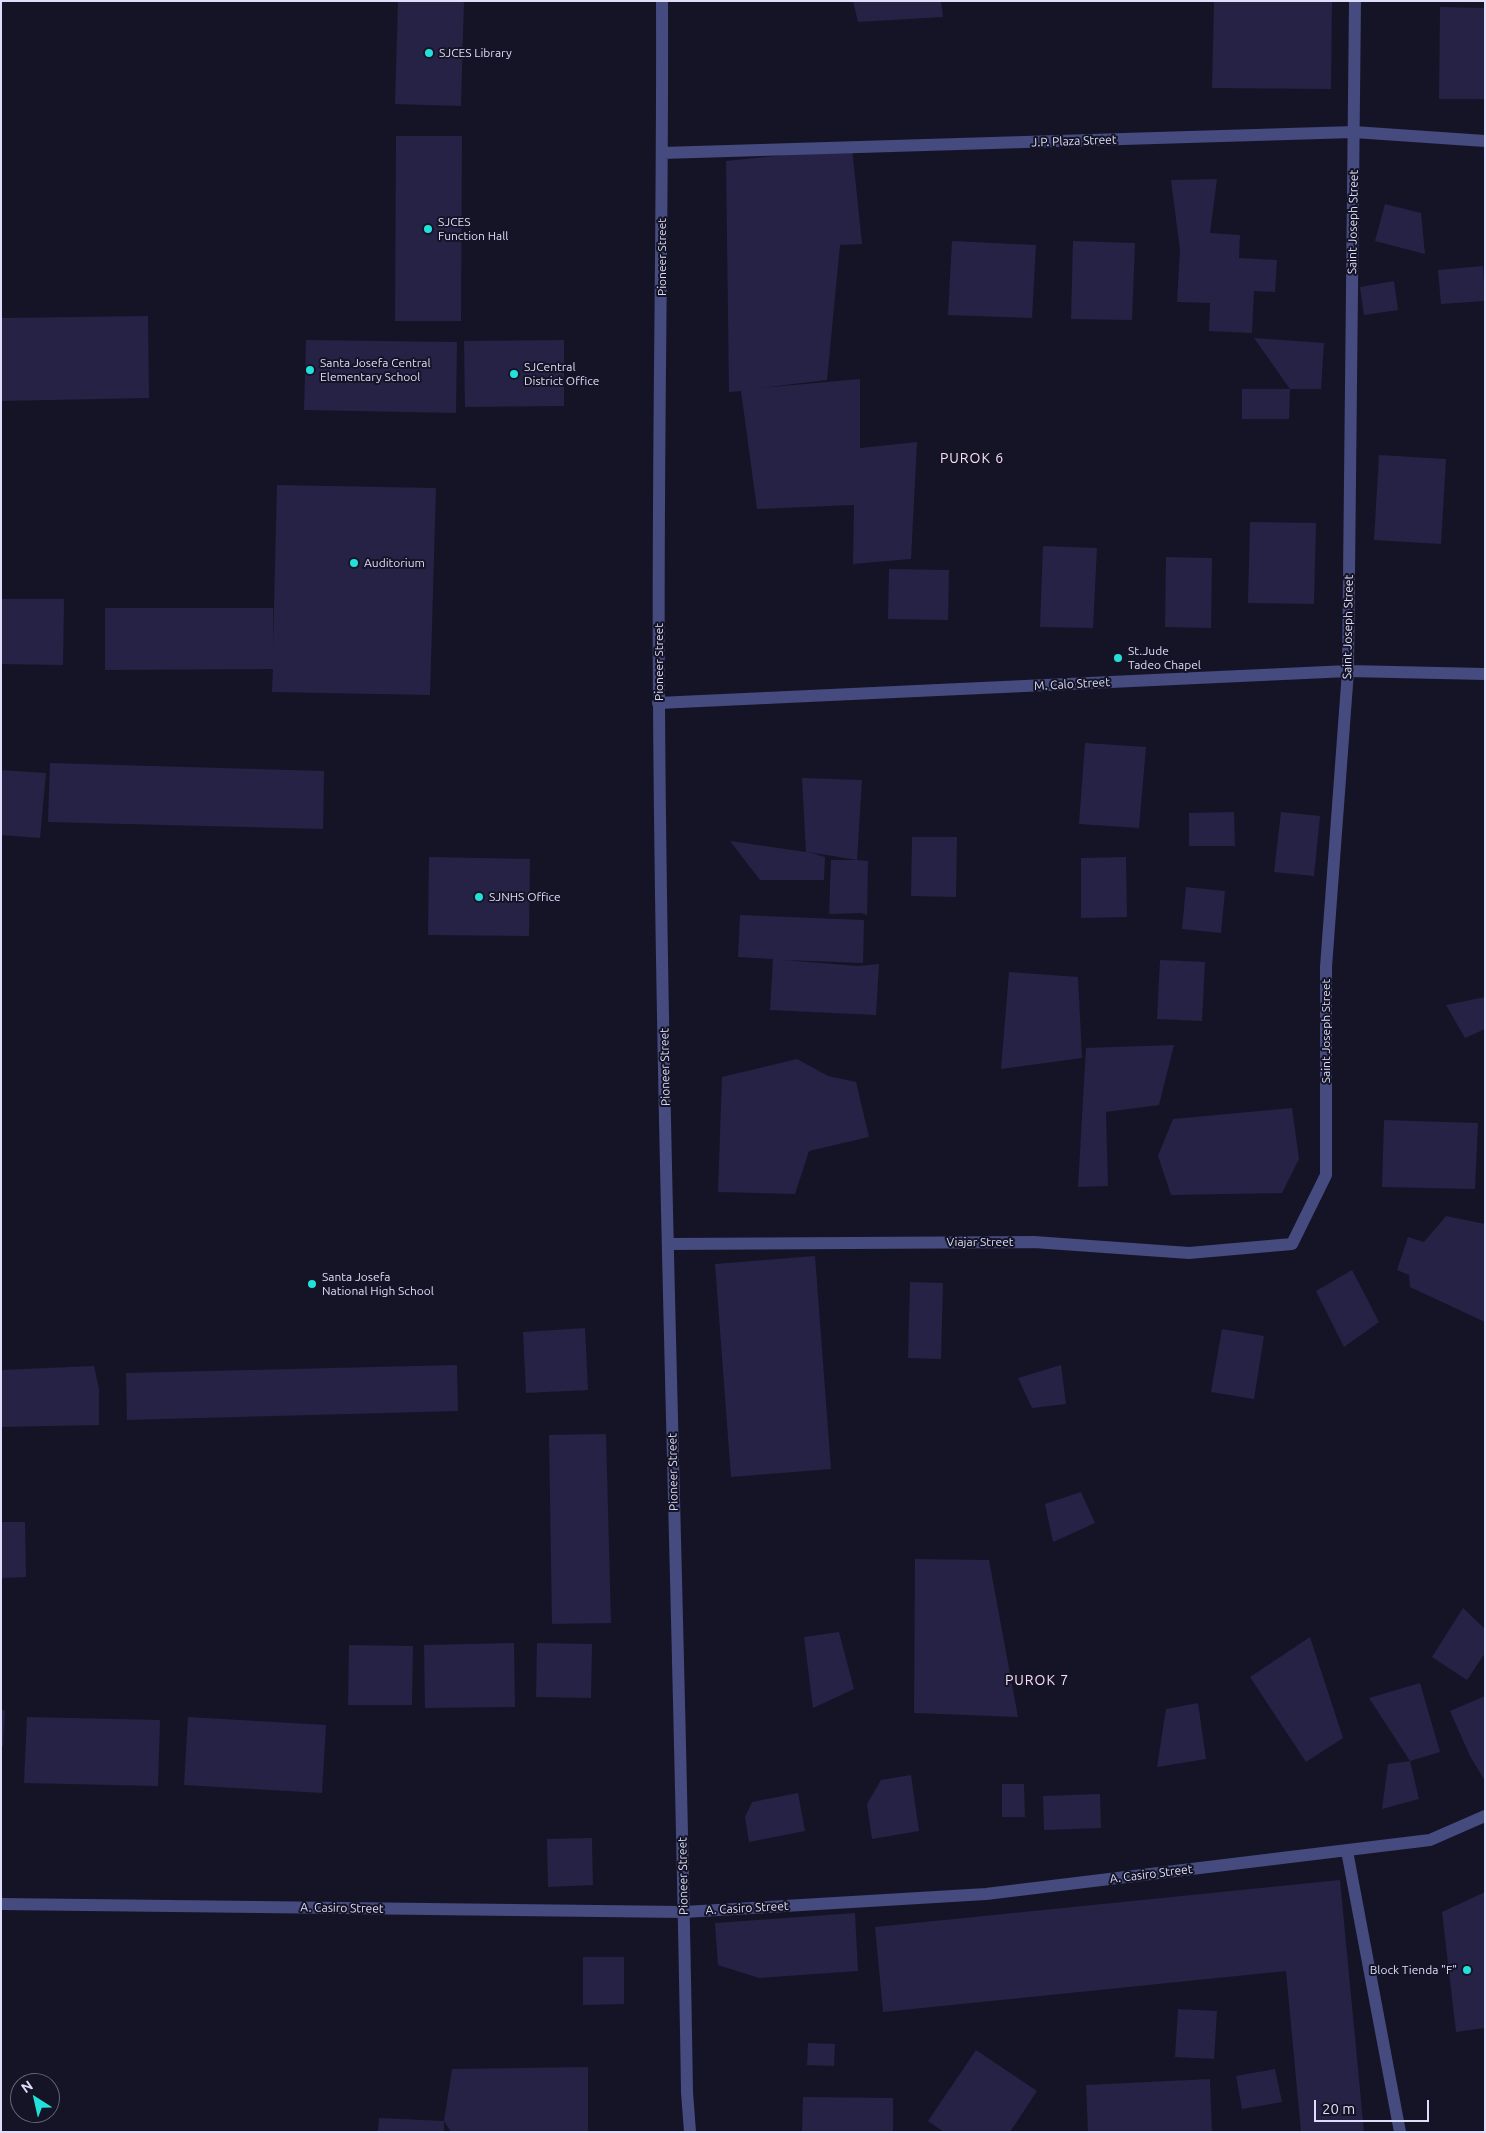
<!DOCTYPE html>
<html>
<head>
<meta charset="utf-8">
<style>
	body { margin:0 }
	#map { position:relative; width:1486px; height:2133px; overflow:hidden; background:#141426; font-family:Ubuntu,sans-serif }
	canvas { display:block }
	.frame { position:absolute; inset:0; border:2px solid #dedefa; pointer-events:none }
	.north { position:absolute; left:10px; top:2073px; width:50px; height:50px; box-sizing:border-box; background:#141426; border:1px solid #65657b; border-radius:50%; rotate:325deg; font-size:14px; font-weight:700; line-height:20px; text-align:center; color:#dedefa }
	.north::after { content:''; display:block; margin:auto; width:18px; height:22px; background:#24e0db; clip-path:polygon(50% 0,100% 100%,50% 72%,0 100%) }
	.scale { position:absolute; left:1314px; top:2100px; width:115px; height:22px; box-sizing:border-box; border:2px solid #dedefa; border-top:0; padding-left:6px; font-size:15px; line-height:18px; white-space:nowrap; color:#dedefa; -webkit-text-stroke:4px #141426; paint-order:stroke }
</style>
</head>
<body>
<div id="map">
<canvas width="1486" height="2133"></canvas>
<div class="frame"></div>
<div class="north">N</div>
<div class="scale">20 m</div>
</div>
<script>
const g = document.querySelector('canvas').getContext('2d');
g.lineJoin = 'round';
function fillPath(path, color) { g.fillStyle = color; g.fill(path, 'evenodd'); }
function stroke(path, color, width, dash) { g.strokeStyle = color; g.lineWidth = width; g.lineCap = dash ? 'butt' : 'round'; g.setLineDash(dash || []); g.stroke(path); }
function write(font, color, halo, rows, align = 'center') {
  g.font = font + ' Ubuntu,sans-serif'; g.lineWidth = 4; g.setLineDash([]); g.textBaseline = 'middle'; g.strokeStyle = halo; g.fillStyle = color; for (const [text, x, y, turn = 0] of rows) {
    g.save(); g.translate(x, y); g.rotate((+turn || 0) * Math.PI / 180); g.textAlign = isNaN(turn) ? turn : align; if (halo) g.strokeText(text, 0, 0); g.fillText(text, 0, 0); g.restore();
  }
}
const building = new Path2D(`
	M398 1H464L461 106 395 104Z
	M853 1H941L943 17 858 22Z
	M1214 1H1332L1331 89 1212 88Z
	M1440 7 1485 8V99H1439Z
	M396 136H462L461 321H395Z
	M852 148 862 244 840 245 827 380 760 388 860 379V448L917 442 911 559 853 564 854 505 757 509 741 391 729 392 726 161Z
	M1217 179 1210 233 1240 235 1239 258 1277 260 1275 292 1254 291 1252 333 1209 331 1210 303 1177 302 1180 250 1171 180Z
	M1385 204 1421 213 1425 254 1375 241Z
	M952 241 1036 245 1032 318 948 315Z
	M1073 241 1135 243 1132 320 1071 319Z
	M1483 266 1485 301 1441 304 1438 270Z
	M1394 281 1398 310 1364 315 1360 287Z
	M148 316 149 398 1 401V318Z
	M1254 338 1324 343 1321 389H1290Z
	M306 340 457 342 456 413 304 410Z
	M564 340V406L465 407 464 341Z
	M1242 389H1290L1289 419H1242Z
	M1379 455 1446 459 1441 544 1374 540Z
	M277 485 436 488 430 695 272 692 273 669 105 670V608H273V646Z
	M1250 522 1316 523 1314 604 1248 603Z
	M1043 546 1097 548 1093 628 1040 627Z
	M1166 557 1212 558 1211 628 1165 627Z
	M889 569 949 570 948 620 888 619Z
	M1 599H64L63 665 1 664Z
	M1085 743 1146 747 1139 828 1079 824Z
	M50 763 324 771 323 829 48 822Z
	M1 770 46 773 40 838 1 835Z
	M802 778 862 780 857 860 868 861 867 915 861 913 829 914 831 860H857L808 852 825 857 824 880H760L730 841 806 852Z
	M1234 812 1235 846H1189V813Z
	M1281 812 1320 816 1314 876 1274 872Z
	M912 837H957L956 897 911 896Z
	M429 857 530 859 529 936 428 935Z
	M1126 857 1127 917 1081 918V858Z
	M1186 887 1225 891 1221 933 1182 929Z
	M740 915 864 920 863 963 782 960 858 966 879 964 876 1015 770 1010 773 959 738 957Z
	M1160 960 1205 962 1202 1021 1157 1019Z
	M1009 972 1078 977 1082 1058 1001 1069Z
	M1485 997V1029L1465 1038 1446 1005Z
	M1174 1045 1159 1105 1106 1112 1108 1186 1078 1187 1086 1048Z
	M797 1059 828 1076 856 1082 869 1137 809 1151 795 1194 718 1192 722 1077Z
	M1292 1108 1299 1159 1282 1193 1171 1195 1158 1156 1173 1119Z
	M1384 1120 1478 1123 1475 1189 1382 1187Z
	M1446 1216 1485 1224V1322L1410 1287 1409 1275 1397 1270 1408 1237 1424 1242Z
	M815 1256 831 1469 731 1477 715 1264Z
	M1352 1270 1379 1322 1344 1347 1316 1291Z
	M910 1282 943 1283 941 1359 908 1358Z
	M585 1328 588 1390 526 1393 523 1332Z
	M1222 1329 1264 1336 1254 1399 1211 1392Z
	M457 1365 458 1411 127 1420 126 1373Z
	M1061 1365 1066 1404 1032 1408 1018 1378Z
	M94 1366 99 1389V1425L1 1427V1370Z
	M606 1434 611 1623 552 1624 549 1435Z
	M1081 1492 1095 1523 1053 1542 1045 1504Z
	M1 1522H25L26 1577 1 1578Z
	M915 1559 989 1560 1018 1717 914 1713Z
	M1463 1608 1485 1629V1653L1467 1680 1432 1657Z
	M839 1632 854 1689 813 1708 804 1637Z
	M1310 1637 1343 1738 1306 1762 1250 1677Z
	M514 1643 515 1707 425 1708 424 1645Z
	M537 1643 592 1644 591 1698 536 1697Z
	M349 1645 413 1646 412 1705H348Z
	M1420 1683 1440 1752 1410 1761 1369 1698Z
	M1485 1696V1781L1470 1756 1450 1711Z
	M1198 1703 1206 1759 1157 1767 1166 1709Z
	M1 1710H5L3 1746H1Z
	M27 1717 160 1720 158 1786 24 1783Z
	M188 1717 326 1725 322 1793 184 1785Z
	M1410 1761 1419 1799 1382 1809 1388 1764Z
	M911 1775 919 1831 872 1839 867 1804 881 1780Z
	M1002 1784H1024L1025 1817H1002Z
	M798 1793 805 1831 749 1842 745 1817 752 1802Z
	M1100 1794 1101 1828 1044 1830 1043 1796Z
	M592 1838 593 1885 548 1887 547 1839Z
	M1340 1880 1364 2132H1301L1286 1971 883 2012 875 1927Z
	M1485 1892V2028L1456 2032 1442 1912Z
	M855 1913 858 1971 759 1978 718 1965 715 1923Z
	M583 1957H624V2004L583 2005Z
	M1178 2009 1217 2011 1214 2059 1175 2057Z
	M808 2043 835 2044 834 2066 807 2065Z
	M976 2050 1037 2091 1010 2132H944L928 2121Z
	M588 2067V2132H451L444 2121 452 2069Z
	M1275 2069 1282 2102 1242 2109 1236 2076Z
	M1210 2079 1212 2132H1088L1086 2085Z
	M803 2097 893 2098V2132H802Z
	M379 2118 444 2121V2132H378Z`);
const minor = new Path2D(`
	M662 1C663 236 657 471 659 705 662 1168 680 1630 687 2092L690 2132
	M662 153 1354 132 1485 141
	M658 703 1348 671 1485 674
	M668 1244 1034 1242 1189 1253 1292 1244 1326 1175V967L1348 671 1355 1
	M1347 1851 1400 2132
	M1 1904 684 1912 986 1894 1430 1840 1485 1816`);
const markers = [
	[429,53,5,"#24e0db"],
	[428,229,5,"#24e0db"],
	[310,370,5,"#24e0db"],
	[514,374,5,"#24e0db"],
	[354,563,5,"#24e0db"],
	[1118,658,5,"#24e0db"],
	[479,897,5,"#24e0db"],
	[312,1284,5,"#24e0db"],
	[1467,1970,5,"#24e0db"]
];
const poiNames = [
	["SJCES Library",439,53],
	["SJCES",438,222],
	["Function Hall",438,236],
	["Santa Josefa Central",320,363],
	["Elementary School",320,377],
	["SJCentral",524,367],
	["District Office",524,381],
	["Auditorium",364,563],
	["St.Jude",1128,651],
	["Tadeo Chapel",1128,665],
	["SJNHS Office",489,897],
	["Santa Josefa",322,1277],
	["National High School",322,1291],
	["Block Tienda \"F\"",1457,1970,"right"]
];
const streetNames = [
	["J.P. Plaza Street",1074,141,-2],
	["Saint Joseph Street",1353,222,-89],
	["Pioneer Street",662,257,-90],
	["Saint Joseph Street",1348,627,-89],
	["Pioneer Street",659,662,-90],
	["M. Calo Street",1072,684,-3],
	["Saint Joseph Street",1326,1031,-90],
	["Pioneer Street",665,1067,-91],
	["Viajar Street",980,1242],
	["Pioneer Street",673,1472,-91],
	["A. Casiro Street",1151,1874,-7],
	["Pioneer Street",683,1876,-91],
	["A. Casiro Street",342,1908,1],
	["A. Casiro Street",747,1908,-3]
];
const neighbourhoodNames = [
	["PUROK 6",972,458],
	["PUROK 7",1037,1680]
];
fillPath(building, '#252245');
stroke(minor, '#454a7f', 12);
for (const [x, y, r, color] of markers) { const dot = new Path2D(); dot.arc(x, y, r, 0, 2 * Math.PI); g.fillStyle = color; g.fill(dot); stroke(dot, '#141426', 2); }
write('12px', '#dedefa', '#141426', poiNames, 'left');
write('12px', '#dedefa', '#141426', streetNames);
g.letterSpacing = '1px';
write('14px', '#fbdff4', '#141426', neighbourhoodNames);
g.letterSpacing = '0px';
</script>
</body>
</html>
